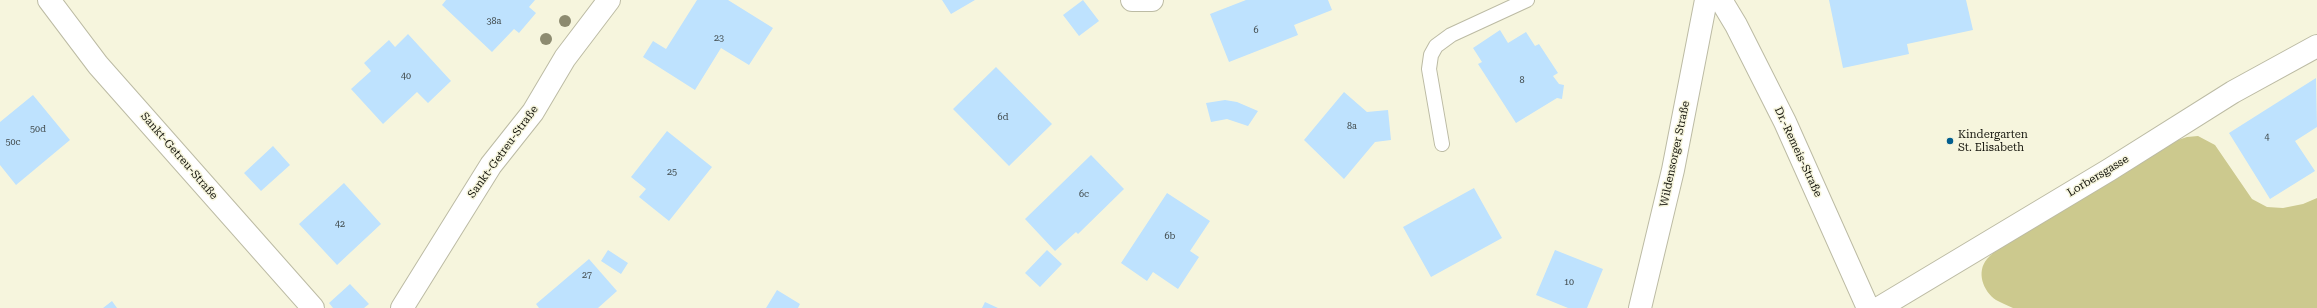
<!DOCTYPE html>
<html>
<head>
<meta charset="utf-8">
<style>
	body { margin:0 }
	canvas { display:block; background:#f6f5dd }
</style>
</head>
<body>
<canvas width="2317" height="308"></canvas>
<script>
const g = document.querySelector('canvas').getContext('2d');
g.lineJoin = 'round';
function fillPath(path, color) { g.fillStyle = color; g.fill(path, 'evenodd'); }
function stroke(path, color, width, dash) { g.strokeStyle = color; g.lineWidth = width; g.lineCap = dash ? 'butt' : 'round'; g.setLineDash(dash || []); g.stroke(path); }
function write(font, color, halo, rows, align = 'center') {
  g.font = font + ' "Roboto Serif",serif'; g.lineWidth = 3; g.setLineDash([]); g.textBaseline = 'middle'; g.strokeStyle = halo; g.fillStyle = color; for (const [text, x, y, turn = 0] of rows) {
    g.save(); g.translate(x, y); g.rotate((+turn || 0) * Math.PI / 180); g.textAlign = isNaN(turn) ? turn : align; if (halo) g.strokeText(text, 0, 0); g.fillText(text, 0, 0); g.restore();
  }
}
const green = new Path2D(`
	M2198 136 2215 145 2252 199 2267 207 2283 208 2303 204 2317 198V308H2013C2007 305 2001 303 1996 300 1983 291 1976 272 1987 259 1991 254 1997 250 2001 247L2172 142 2187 137Z`);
const building = new Path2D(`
	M446 0H535L529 7 536 13 519 33 514 29 492 52 442 5Z
	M697 0H728L773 28 749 65 721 48 695 90 643 57 653 41 666 49Z
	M942 0H975L951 14Z
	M1083 0 1099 21 1079 36 1063 15Z
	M1246 0H1328L1332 10 1294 25 1298 35 1229 62 1210 14Z
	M1829 0H1966L1973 30 1907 44 1909 54 1843 68Z
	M1500 30 1508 43 1526 32 1535 46 1539 44 1558 73 1553 76 1559 84 1564 85 1562 99 1557 98 1516 123 1478 64 1482 62 1473 48Z
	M408 34 451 81 428 103 417 92 383 124 351 89 371 71 364 63 389 40 395 47Z
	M996 67 1052 124 1009 166 953 109Z
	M2316 78 2317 127 2295 141 2315 171 2270 199 2229 133Z
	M1344 92 1367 112 1388 110 1391 140 1375 142 1344 179 1304 140Z
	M33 95 70 140 16 185 0 165V122Z
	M1225 100 1237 102 1258 111 1248 126 1227 119 1211 122 1206 103Z
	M667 131 712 167 669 221 639 197 646 189 631 177Z
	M273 146 290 165 261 191 244 173Z
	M1091 155 1124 189 1078 234 1076 232 1055 251 1025 219Z
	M344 183 381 224 337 265 299 224Z
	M1474 188 1502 238 1431 277 1403 227Z
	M1167 193 1210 221 1190 251 1199 257 1178 289 1153 272 1147 281 1121 263Z
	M608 250 628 263 621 274 601 261Z
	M1047 250 1062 264 1040 287 1025 273Z
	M1555 250 1603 269 1587 308H1568L1536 295Z
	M589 259 617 291 598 308H539L536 304Z
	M350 284 369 304 364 308H333L329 303Z
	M777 290 800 304 798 308H766Z
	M112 301 117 308H103Z
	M985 302 998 308H982Z`);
const service = new Path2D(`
	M1442 144 1429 69 1431 55 1436 46 1451 35 1527 0`);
const minor = new Path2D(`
	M49 0 98 65 313 308
	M1132 0H1152
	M1721 0 1736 25 1785 122 1868 308
	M402 308 491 165 533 112 565 58 609 0
	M1640 308 1673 170 1706 0
	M1879 308 2109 170 2233 92 2317 46`);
const trees = [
	[565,21],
	[546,39]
];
const markers = [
	[1950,141,4,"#025e8e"]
];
const numberNames = [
	["38a",494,21],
	["6",1256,30],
	["23",719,38],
	["40",406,76],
	["8",1522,80],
	["6d",1003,117],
	["8a",1352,126],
	["50d",38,129],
	["4",2267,137],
	["50c",13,142],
	["25",672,172],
	["6c",1084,194],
	["42",340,224],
	["6b",1170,236],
	["27",587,275],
	["10",1569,282]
];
const poiNames = [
	["Kindergarten",1958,135],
	["St. Elisabeth",1958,148]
];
const streetNames = [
	["Sankt-Getreu-Straße",503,152,-54],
	["Dr.-Remeis-Straße",1798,152,65],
	["Wildensorger Straße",1675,154,-78],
	["Sankt-Getreu-Straße",179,156,49],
	["Lorbersgasse",2098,176,-31]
];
fillPath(green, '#ccc98e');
fillPath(building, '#bee2fe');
stroke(service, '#bcbba4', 16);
stroke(minor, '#bcbba4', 24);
stroke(service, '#fff', 14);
stroke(minor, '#fff', 22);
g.fillStyle = '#8d8b70';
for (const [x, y] of trees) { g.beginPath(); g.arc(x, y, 6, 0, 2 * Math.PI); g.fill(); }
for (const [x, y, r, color] of markers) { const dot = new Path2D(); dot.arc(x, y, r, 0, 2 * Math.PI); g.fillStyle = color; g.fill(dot); stroke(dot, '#f6f5dd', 1.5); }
write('9px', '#3f4849', null, numberNames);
write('11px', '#15150d', '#f6f5dd', poiNames, 'left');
write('11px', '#15150d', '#f6f5dd', streetNames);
</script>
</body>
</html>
